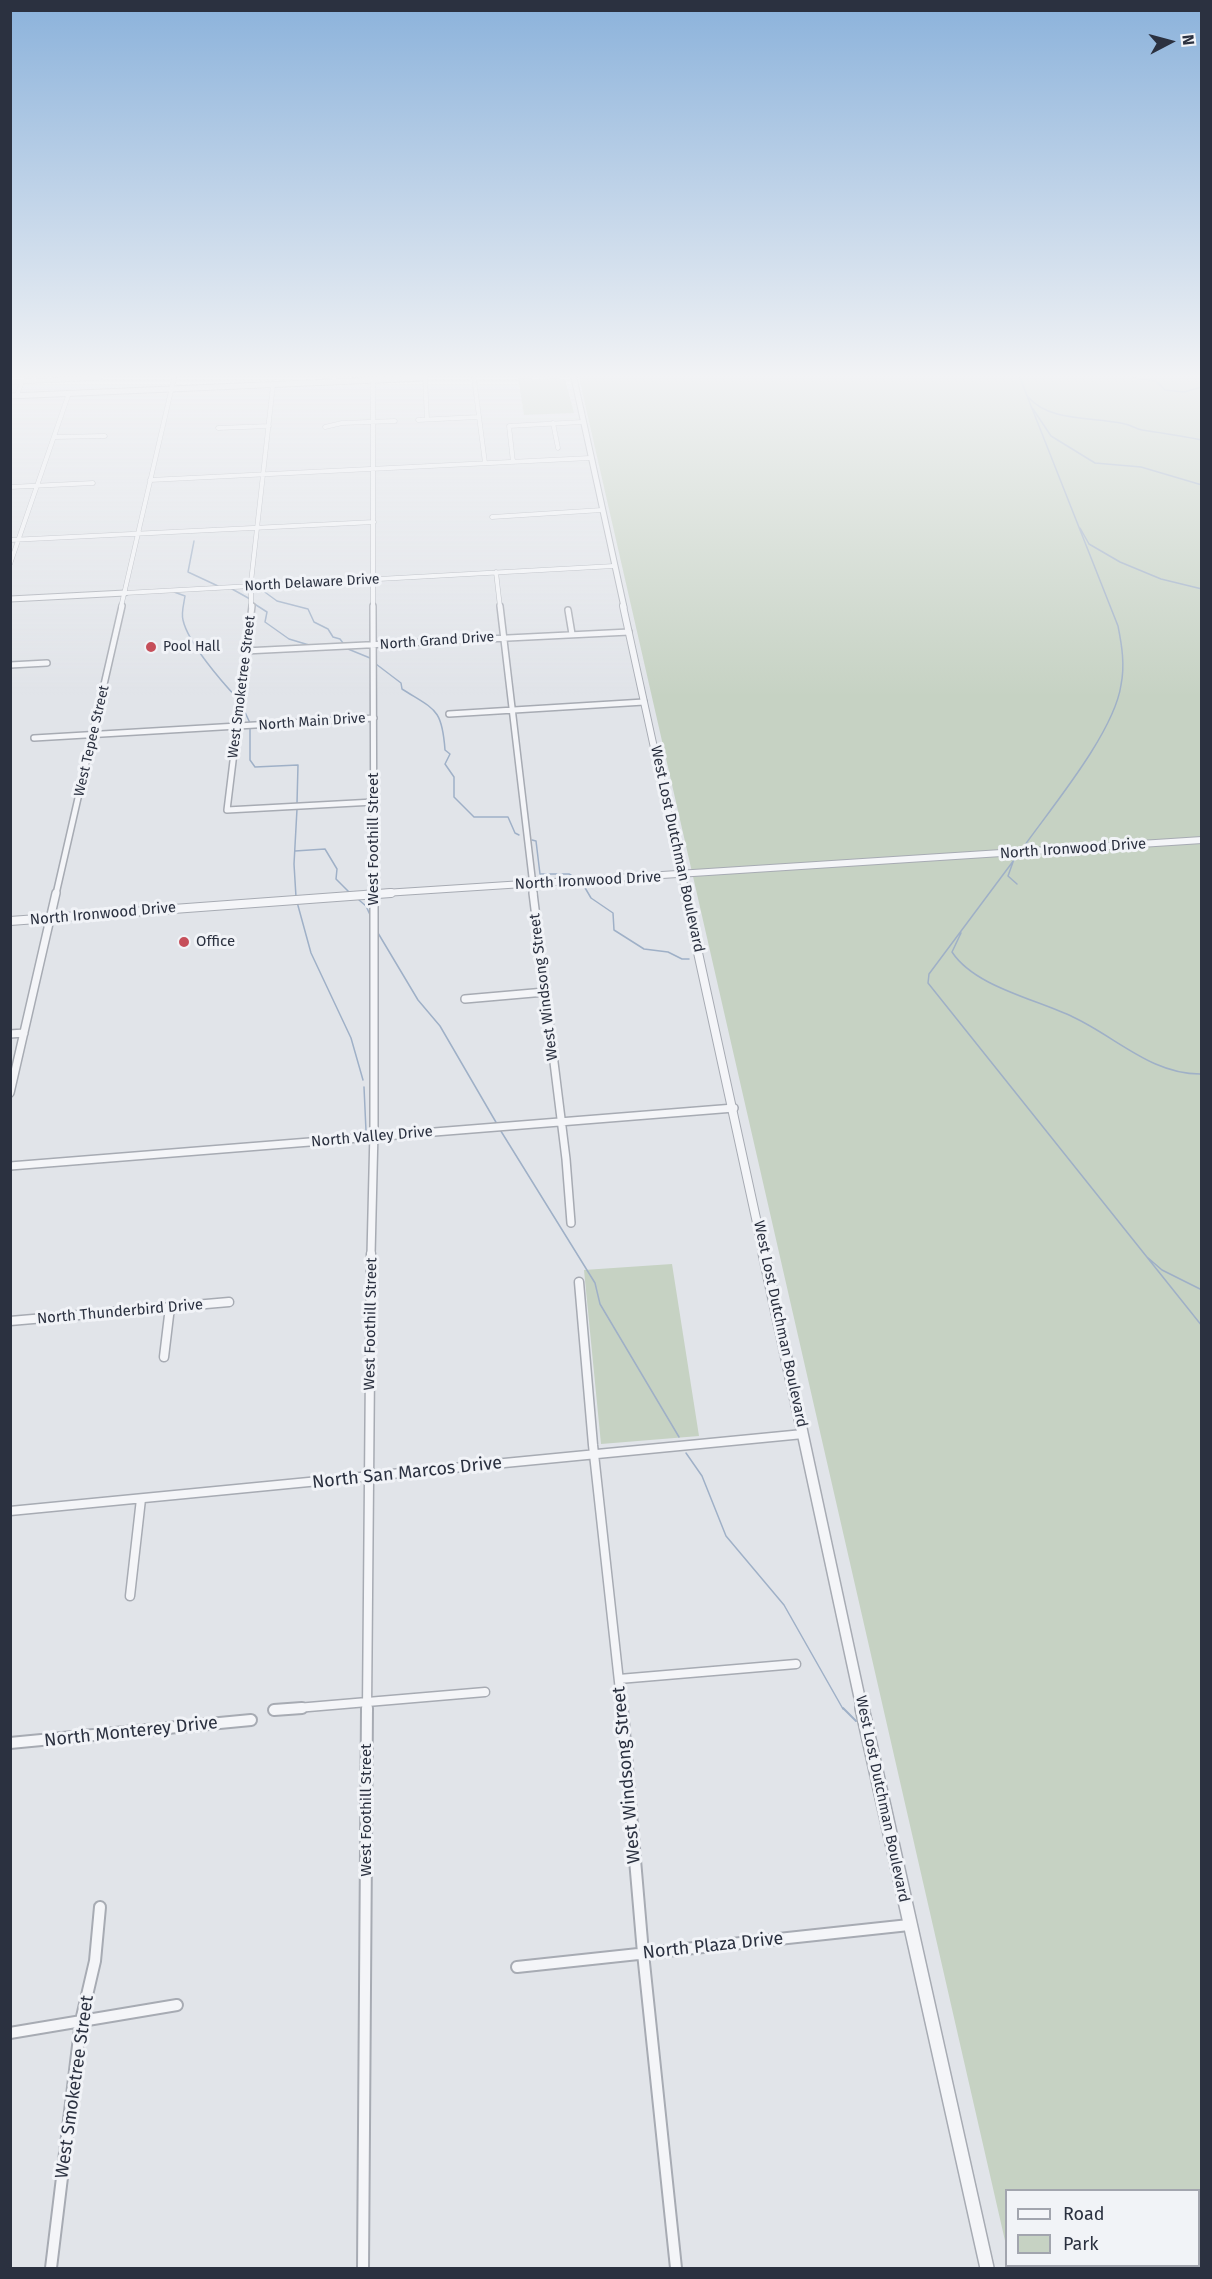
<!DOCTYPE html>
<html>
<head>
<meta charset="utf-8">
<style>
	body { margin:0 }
	#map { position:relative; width:1212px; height:2279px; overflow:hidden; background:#e1e4e9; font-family:"Fira Sans",sans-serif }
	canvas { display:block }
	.frame { position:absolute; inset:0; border:12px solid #2b3140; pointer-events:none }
	.legend { position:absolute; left:1005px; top:2189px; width:195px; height:78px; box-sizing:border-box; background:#f1f3f7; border:2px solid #a2a5ae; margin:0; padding:8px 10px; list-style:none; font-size:18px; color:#2b3140 }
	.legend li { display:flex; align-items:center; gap:12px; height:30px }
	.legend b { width:30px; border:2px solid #a2a5ae }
	.north { position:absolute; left:1140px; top:12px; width:60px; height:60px; -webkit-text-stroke:4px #f1f3f7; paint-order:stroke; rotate:84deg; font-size:16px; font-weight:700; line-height:24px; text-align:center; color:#2b3140 }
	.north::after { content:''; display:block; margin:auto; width:21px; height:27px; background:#2b3140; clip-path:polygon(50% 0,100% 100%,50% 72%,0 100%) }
</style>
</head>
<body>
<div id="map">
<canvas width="1212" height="2279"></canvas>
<div class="frame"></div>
<ul class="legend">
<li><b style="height:8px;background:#f4f5f8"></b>Road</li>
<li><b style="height:16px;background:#c6d2c3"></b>Park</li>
</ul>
<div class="north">N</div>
</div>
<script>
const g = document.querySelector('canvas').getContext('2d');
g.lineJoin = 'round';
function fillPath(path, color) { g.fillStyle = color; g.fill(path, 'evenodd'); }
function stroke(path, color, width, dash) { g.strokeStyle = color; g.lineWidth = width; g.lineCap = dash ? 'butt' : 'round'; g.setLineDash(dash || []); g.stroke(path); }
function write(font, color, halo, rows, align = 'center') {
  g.font = font + ' "Fira Sans",sans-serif'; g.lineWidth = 6; g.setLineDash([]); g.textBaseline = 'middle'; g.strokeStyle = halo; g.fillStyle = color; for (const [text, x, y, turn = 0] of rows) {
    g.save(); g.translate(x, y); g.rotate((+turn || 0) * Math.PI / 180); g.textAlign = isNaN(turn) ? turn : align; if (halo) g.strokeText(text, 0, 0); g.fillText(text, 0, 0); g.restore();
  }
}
const green = new Path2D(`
	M518 378 565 379 574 413 524 415Z
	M579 378H1201V2268H1012L1011 2266H1198V2190H1006V2245Z
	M672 1264 699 1436 601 1444 584 1270Z`);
const streamFar1 = new Path2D(`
	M1020 378 1118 626C1122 646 1125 665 1121 685 1114 733 1051 808 1022 849
	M1133 378 1156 381 1165 390 1184 392 1202 387
	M1028 397C1051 423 1093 416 1125 424 1131 425 1136 429 1142 430 1162 433 1182 436 1202 440
	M1033 409 1051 436 1095 463 1141 467 1202 485
	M1080 528 1089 544 1120 562 1161 579 1202 589
	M194 541 188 572 218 586
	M232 589 250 599
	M262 590 277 601 308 609 314 622 328 629 333 637 340 639 343 643
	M174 592 185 596C184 603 181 613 183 620 188 643 222 682 238 699
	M253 603 267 612 265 622 289 639 309 645
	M348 649 370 658
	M376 664 401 683 402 689C435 710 442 708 445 750L450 754 445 764 454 777V797L474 817H508L515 833 519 835
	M242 706 250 723
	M250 727V760L255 767 298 765 297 803
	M532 840 536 841 540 874H569L574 877
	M295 851 325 849 337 869 336 879 350 893
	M1017 856 929 974 928 983 1202 1326
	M1013 862 1008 876 1017 884
	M584 886 591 898 613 913 614 930 644 949 668 952 682 959H689
	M296 897 294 864 297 809
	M359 900 366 906 371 917
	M297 902 311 953 351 1038 363 1080
	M378 933 418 1000 440 1026 497 1124
	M961 933 952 952C975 987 1036 999 1073 1017 1116 1037 1152 1075 1202 1074
	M364 1087 366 1131
	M499 1128 595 1283 600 1304 679 1437
	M1147 1257 1162 1270 1202 1290
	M686 1453 702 1476 726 1536 784 1605 843 1709`);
const stream = new Path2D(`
	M843 1708 856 1721`);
const minorFar4 = new Path2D(`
	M425 378 427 419
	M474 378 485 463
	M373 381V607
	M10 382 100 378
	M17 395 22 382
	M418 420 478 417
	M553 423 558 448
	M325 427 342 423 395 421
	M218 428 269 426
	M54 437 105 436
	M513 462 509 426 582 422
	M150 480 590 458
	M10 487 93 483
	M492 517 602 510
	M10 540 374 522
	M10 564 69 393
	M496 572 500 607
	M125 593 614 566
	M121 607 174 378
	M251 607V582L273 385`);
const minorFar3 = new Path2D(`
	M252 606 227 810 374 802
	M373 606 374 894
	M500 606 534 894
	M568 610 572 634
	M245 651 629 632
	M10 665 47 663
	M449 714 644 702
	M34 738 374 718
	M56 894 122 606`);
const minorFar2 = new Path2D(`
	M533 893 566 1159 571 1223
	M465 999 545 992
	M10 1034 24 1033
	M10 1093 56 893
	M10 1166 734 1108
	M371 1255 374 1131V893`);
const minorFar1 = new Path2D(`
	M579 1282 593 1445 622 1709
	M10 1321 229 1302
	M164 1357 170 1307
	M10 1511 803 1434
	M130 1596 141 1499
	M619 1679 796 1664
	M285 1709 485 1692
	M367 1709 371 1254`);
const minor = new Path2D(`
	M622 1708 643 1953 676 2268
	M274 1710 302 1708
	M10 1743 251 1720
	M517 1967 909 1925
	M10 2033 177 2005
	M51 2268 81 2021 95 1961 100 1907
	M363 2268 367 1708`);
const tertiaryFar4 = new Path2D(`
	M574 378 624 607
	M10 396 423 378
	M10 599 125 593`);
const tertiaryFar3 = new Path2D(`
	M623 606 686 894
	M369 894 1202 840`);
const tertiaryFar2 = new Path2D(`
	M685 893 764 1255
	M10 921 391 893`);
const tertiaryFar1 = new Path2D(`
	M764 1254 862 1709`);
const tertiary = new Path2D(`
	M862 1708 987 2268`);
const markers = [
	[151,647,6,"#c64f5a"],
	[184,942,6,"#c64f5a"]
];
const farStreetnames = [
	["North Delaware Drive",312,583,-3],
	["North Grand Drive",437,641,-4],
	["West Smoketree Street",242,687,-83],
	["North Main Drive",312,722,-4],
	["West Tepee Street",92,741,-77]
];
const farPoinames = [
	["Pool Hall",163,647]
];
const streetNames = [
	["West Foothill Street",374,839,-90],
	["West Lost Dutchman Boulevard",677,849,78],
	["North Ironwood Drive",1073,849,-4],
	["North Ironwood Drive",588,881,-3],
	["North Ironwood Drive",103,914,-5],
	["West Windsong Street",544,987,-97],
	["North Valley Drive",372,1137,-5],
	["North Thunderbird Drive",120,1312,-5],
	["West Foothill Street",371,1324,-89],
	["West Lost Dutchman Boulevard",780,1324,78],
	["West Lost Dutchman Boulevard",882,1799,78],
	["West Foothill Street",367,1810,-90]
];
const poiNames = [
	["Office",196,942]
];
const nearStreetnames = [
	["North San Marcos Drive",407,1473,-6],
	["North Monterey Drive",131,1732,-6],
	["West Windsong Street",627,1775,-95],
	["North Plaza Drive",713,1946,-6],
	["West Smoketree Street",75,2087,-82]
];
fillPath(green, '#c6d2c3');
stroke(streamFar1, '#9fb0c7', 1.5);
stroke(stream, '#9fb0c7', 2);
stroke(minorFar4, '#a7abb3', 5);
stroke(minorFar3, '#a7abb3', 8);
stroke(minorFar2, '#a7abb3', 10);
stroke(minorFar1, '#a7abb3', 11);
stroke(minor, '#a7abb3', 14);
stroke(tertiaryFar4, '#a7abb3', 7);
stroke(tertiaryFar3, '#a7abb3', 8);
stroke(tertiaryFar2, '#a7abb3', 10);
stroke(tertiaryFar1, '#a7abb3', 13);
stroke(tertiary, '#a7abb3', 16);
stroke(minorFar4, '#f4f5f8', 4);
stroke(minorFar3, '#f4f5f8', 5);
stroke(minorFar2, '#f4f5f8', 7);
stroke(minorFar1, '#f4f5f8', 8);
stroke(minor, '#f4f5f8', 10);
stroke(tertiaryFar4, '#f4f5f8', 5);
stroke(tertiaryFar3, '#f4f5f8', 6);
stroke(tertiaryFar2, '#f4f5f8', 8);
stroke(tertiaryFar1, '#f4f5f8', 10);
stroke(tertiary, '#f4f5f8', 13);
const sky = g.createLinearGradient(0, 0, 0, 697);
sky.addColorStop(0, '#8bb2db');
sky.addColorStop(0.54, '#f2f3f5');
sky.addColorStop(1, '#f2f3f500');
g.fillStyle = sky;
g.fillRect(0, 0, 1212, 697);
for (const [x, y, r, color] of markers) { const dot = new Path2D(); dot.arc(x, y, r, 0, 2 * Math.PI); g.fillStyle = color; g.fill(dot); stroke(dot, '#f1f3f7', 2); }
write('14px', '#2b3140', '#f1f3f7', farStreetnames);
write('14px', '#2b3140', '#f1f3f7', farPoinames, 'left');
write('15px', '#2b3140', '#f1f3f7', streetNames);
write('15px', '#2b3140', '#f1f3f7', poiNames, 'left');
write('18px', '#2b3140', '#f1f3f7', nearStreetnames);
</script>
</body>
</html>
